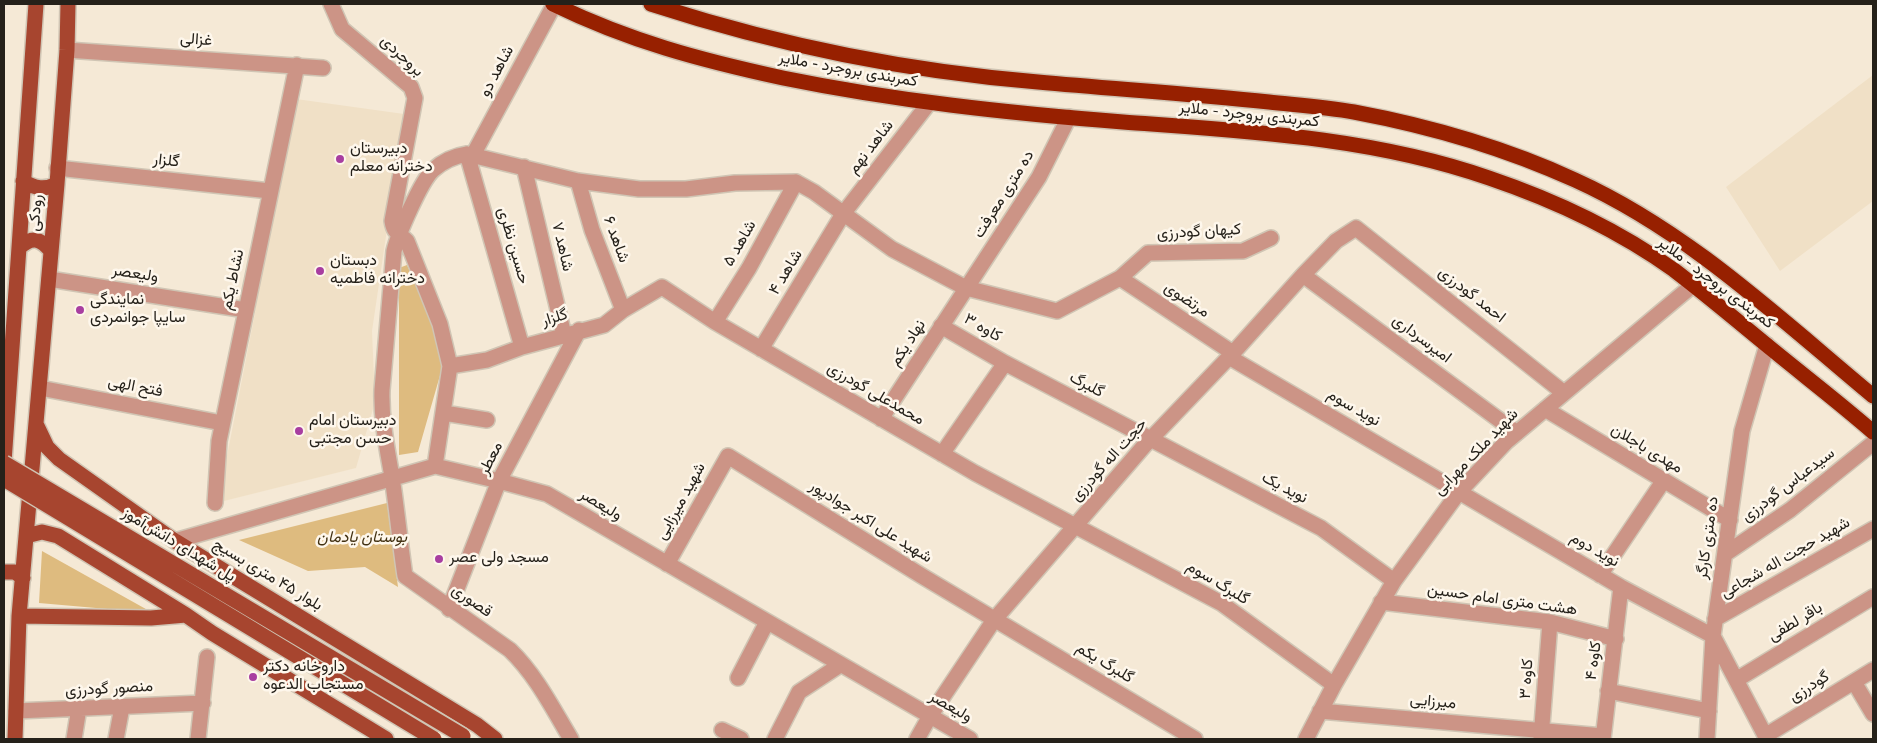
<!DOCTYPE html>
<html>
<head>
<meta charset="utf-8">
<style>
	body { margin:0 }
	#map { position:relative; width:1877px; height:743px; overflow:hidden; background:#f5e9d6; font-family:Spectral,serif }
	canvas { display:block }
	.frame { position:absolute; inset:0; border:5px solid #25211a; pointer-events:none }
</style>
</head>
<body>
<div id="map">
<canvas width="1877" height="743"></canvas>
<div class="frame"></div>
</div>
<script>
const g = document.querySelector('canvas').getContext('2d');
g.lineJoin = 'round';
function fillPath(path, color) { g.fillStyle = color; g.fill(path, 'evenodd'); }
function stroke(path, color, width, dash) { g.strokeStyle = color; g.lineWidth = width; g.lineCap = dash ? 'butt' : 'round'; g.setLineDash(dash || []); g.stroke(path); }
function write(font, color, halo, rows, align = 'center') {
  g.font = font + ' Spectral,Vazirmatn,serif'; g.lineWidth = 5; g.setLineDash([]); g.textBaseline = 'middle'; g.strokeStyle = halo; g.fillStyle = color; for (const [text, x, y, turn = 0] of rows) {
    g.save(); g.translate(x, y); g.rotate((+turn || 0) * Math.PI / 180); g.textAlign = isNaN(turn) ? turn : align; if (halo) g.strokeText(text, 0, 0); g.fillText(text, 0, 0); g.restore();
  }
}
const built = new Path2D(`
	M1873 75V201L1780 271 1726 187Z
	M296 99 404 114 372 331 375 402 356 468 220 502 226 461 255 313 252 312H255L262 260Z`);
const green = new Path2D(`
	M407 265 441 343V372L418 452 399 455V268Z
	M387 503 398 587 365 567 308 571 239 540Z
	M42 551 153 613 39 603Z`);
const minor = new Path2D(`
	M331 4 342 29 411 87 415 98 392 221C394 234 399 233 407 241L440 324 450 366 435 466
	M67 50 323 68
	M467 154 522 347
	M473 155 554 5
	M524 167 564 335
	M57 168 270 191
	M578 181 592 230 623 310
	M1303 275 1517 433
	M1120 278 1233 353
	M49 279 246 310
	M715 322 749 268 796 182
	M941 326 1005 363 1321 528 1394 581
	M761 349 843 214 929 103
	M1229 357 1621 587 1713 636
	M450 366 487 360 522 347 604 325 623 310 662 287 715 322 975 473 1221 603 1334 685
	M40 388 222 423
	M1545 409 1730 520
	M444 413 487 420
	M881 419 1039 177 1069 117
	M942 454 1005 363
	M215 503 219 441 297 65
	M175 541 435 466 499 481 547 494 970 739
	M1725 554 1790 510 1873 443
	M667 564 728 456 922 576 1195 739
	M1600 575 1664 480
	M1381 602 1550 622 1616 639
	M449 609 499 481 579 330
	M1715 619 1873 529
	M1714 638 1767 739
	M738 678 767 622
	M1736 680 1873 597
	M1854 682 1873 714
	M1608 691 1709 711
	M16 711 203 703
	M1320 711 1603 736
	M722 730 741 739
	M1765 736 1873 670
	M1541 738 1550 622
	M74 739 79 708
	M116 739 122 707
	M198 739 207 657
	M571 739C553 709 536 675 510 650L405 576C400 543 397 510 392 477 387 448 381 420 382 390L394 251C398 234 421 181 433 170 443 161 454 156 467 154L578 181 639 189H686L735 183 796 182 814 192 892 249 966 288 1057 311 1120 278 1148 253 1243 251 1271 238
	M775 739 799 692 840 665
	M917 739 930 716 994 620 1144 446 1233 353 1303 275 1336 241 1356 228 1564 393
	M1306 739 1334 685 1394 581 1459 492 1506 442 1693 285
	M1603 739 1621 587
	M1707 739 1713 636 1742 431 1767 345`);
const major = new Path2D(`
	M23 181C35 189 45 190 57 184
	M19 248C32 236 40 238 51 251
	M37 426 47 447 59 459 175 541 477 725 495 739
	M4 462 36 4
	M26 536 42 532 58 536 186 615 212 633 386 739
	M4 572H15L23 578
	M19 616 151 618 186 615
	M15 739 19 616 57 184 67 50 68 4`);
const highway = new Path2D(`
	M553 4C629 41 700 60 783 78 896 101 1008 113 1123 122 1245 131 1372 137 1489 178 1554 200 1618 230 1674 270 1708 296 1741 324 1774 351 1807 378 1841 404 1873 432
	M651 4C777 45 906 71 1038 82 1115 89 1192 94 1269 102 1297 105 1326 107 1354 112 1429 126 1505 148 1575 180 1688 231 1779 318 1873 396`);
const majorBridge = new Path2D(`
	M4 463 463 736
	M4 479 434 739`);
const markers = [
	[340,159,5,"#a83ea0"],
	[320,271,5,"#a83ea0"],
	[80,310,5,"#a83ea0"],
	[299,431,5,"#a83ea0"],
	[439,559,5,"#a83ea0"],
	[253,677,5,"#a83ea0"]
];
const streetNames = [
	["غزالی",196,41,4],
	["بروجردی",401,57,43],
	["کمربندی بروجرد - ملایر",848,71,10],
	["شاهد دو",498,72,-62],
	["کمربندی بروجرد - ملایر",1249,116,6],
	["شاهد نهم",872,148,-52],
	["گلزار",166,162,6],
	["ده متری معرفت",1005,195,-58],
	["رودکی",37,213,-85],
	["کیهان گودرزی",1199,233,-3],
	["شاهد ۶",615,240,70],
	["شاهد ۵",741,244,-60],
	["حسین نظری",512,246,74],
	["شاهد ۷",561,247,77],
	["شاهد ۴",787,273,-59],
	["ولیعصر",135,275,9],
	["نشاط یکم",234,280,-78],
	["کمربندی بروجرد - ملایر",1715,284,37],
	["احمد گودرزی",1471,296,38],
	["مرتضوی",1186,301,34],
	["گلزار",555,319,-17],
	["کاوه ۳",982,329,30],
	["امیرسرداری",1421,340,37],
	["نهاد یکم",909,344,-57],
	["گلبرگ",1086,386,28],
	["فتح الهی",135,388,11],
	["محمدعلی گودرزی",875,395,30],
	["نوید سوم",1353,409,30],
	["مهدی باجلان",1646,450,31],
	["شهید ملک مهرابی",1477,453,-46],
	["معطر",492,459,-63],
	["حجت اله گودرزی",1110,461,-48],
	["سیدعباس گودرزی",1789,486,-37],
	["نوید یک",1284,489,28],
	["شهید میرزایی",682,502,-61],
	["ولیعصر",600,506,31],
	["شهید علی اکبر جوادپور",870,523,32],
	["ده متری کارگر",1709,538,-82],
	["پل شهدای دانش‌آموز",178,546,31],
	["نوید دوم",1594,551,30],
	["شهید حجت اله شجاعی",1786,559,-30],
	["بلوار ۴۵ متری بسیج",267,576,31],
	["گلبرگ سوم",1217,584,31],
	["هشت متری امام حسین",1502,601,8],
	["قصوری",471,602,35],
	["باقر لطفی",1796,623,-31],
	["کاوه ۴",1595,661,-82],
	["گلبرگ یکم",1104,664,31],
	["کاوه ۳",1528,679,-86],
	["گودرزی",1810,688,-32],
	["منصور گودرزی",109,690,-3],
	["میرزایی",1433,703,5],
	["ولیعصر",950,708,30]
];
const poiNames = [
	["دبیرستان",350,150],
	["دخترانه معلم",350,168],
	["دبستان",330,262],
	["دخترانه فاطمیه",330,280],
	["نمایندگی",90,301],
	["سایپا جوانمردی",90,319],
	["دبیرستان امام",309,422],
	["حسن مجتبی",309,440],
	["مسجد ولی عصر",449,559],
	["داروخانه دکتر",263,668],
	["مستجاب الدعوه",263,686]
];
const parkNames = [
	["بوستان یادمان",362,539]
];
fillPath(built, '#f0e0c6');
fillPath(green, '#debb7f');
stroke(minor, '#d0c5b4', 18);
stroke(major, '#d0c5b4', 18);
stroke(highway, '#d0c5b4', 18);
stroke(minor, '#cc9486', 15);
stroke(major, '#a7452f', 15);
stroke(highway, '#972000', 15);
stroke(majorBridge, '#d0c5b4', 18, []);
stroke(majorBridge, '#a7452f', 15);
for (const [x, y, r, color] of markers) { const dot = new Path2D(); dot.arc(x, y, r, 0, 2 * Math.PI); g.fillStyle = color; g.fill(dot); stroke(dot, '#fef7ec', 2); }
write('16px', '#25211a', '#fef7ec', streetNames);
write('16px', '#25211a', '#fef7ec', poiNames, 'left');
write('italic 16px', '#423112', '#fef7ec', parkNames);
</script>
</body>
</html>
